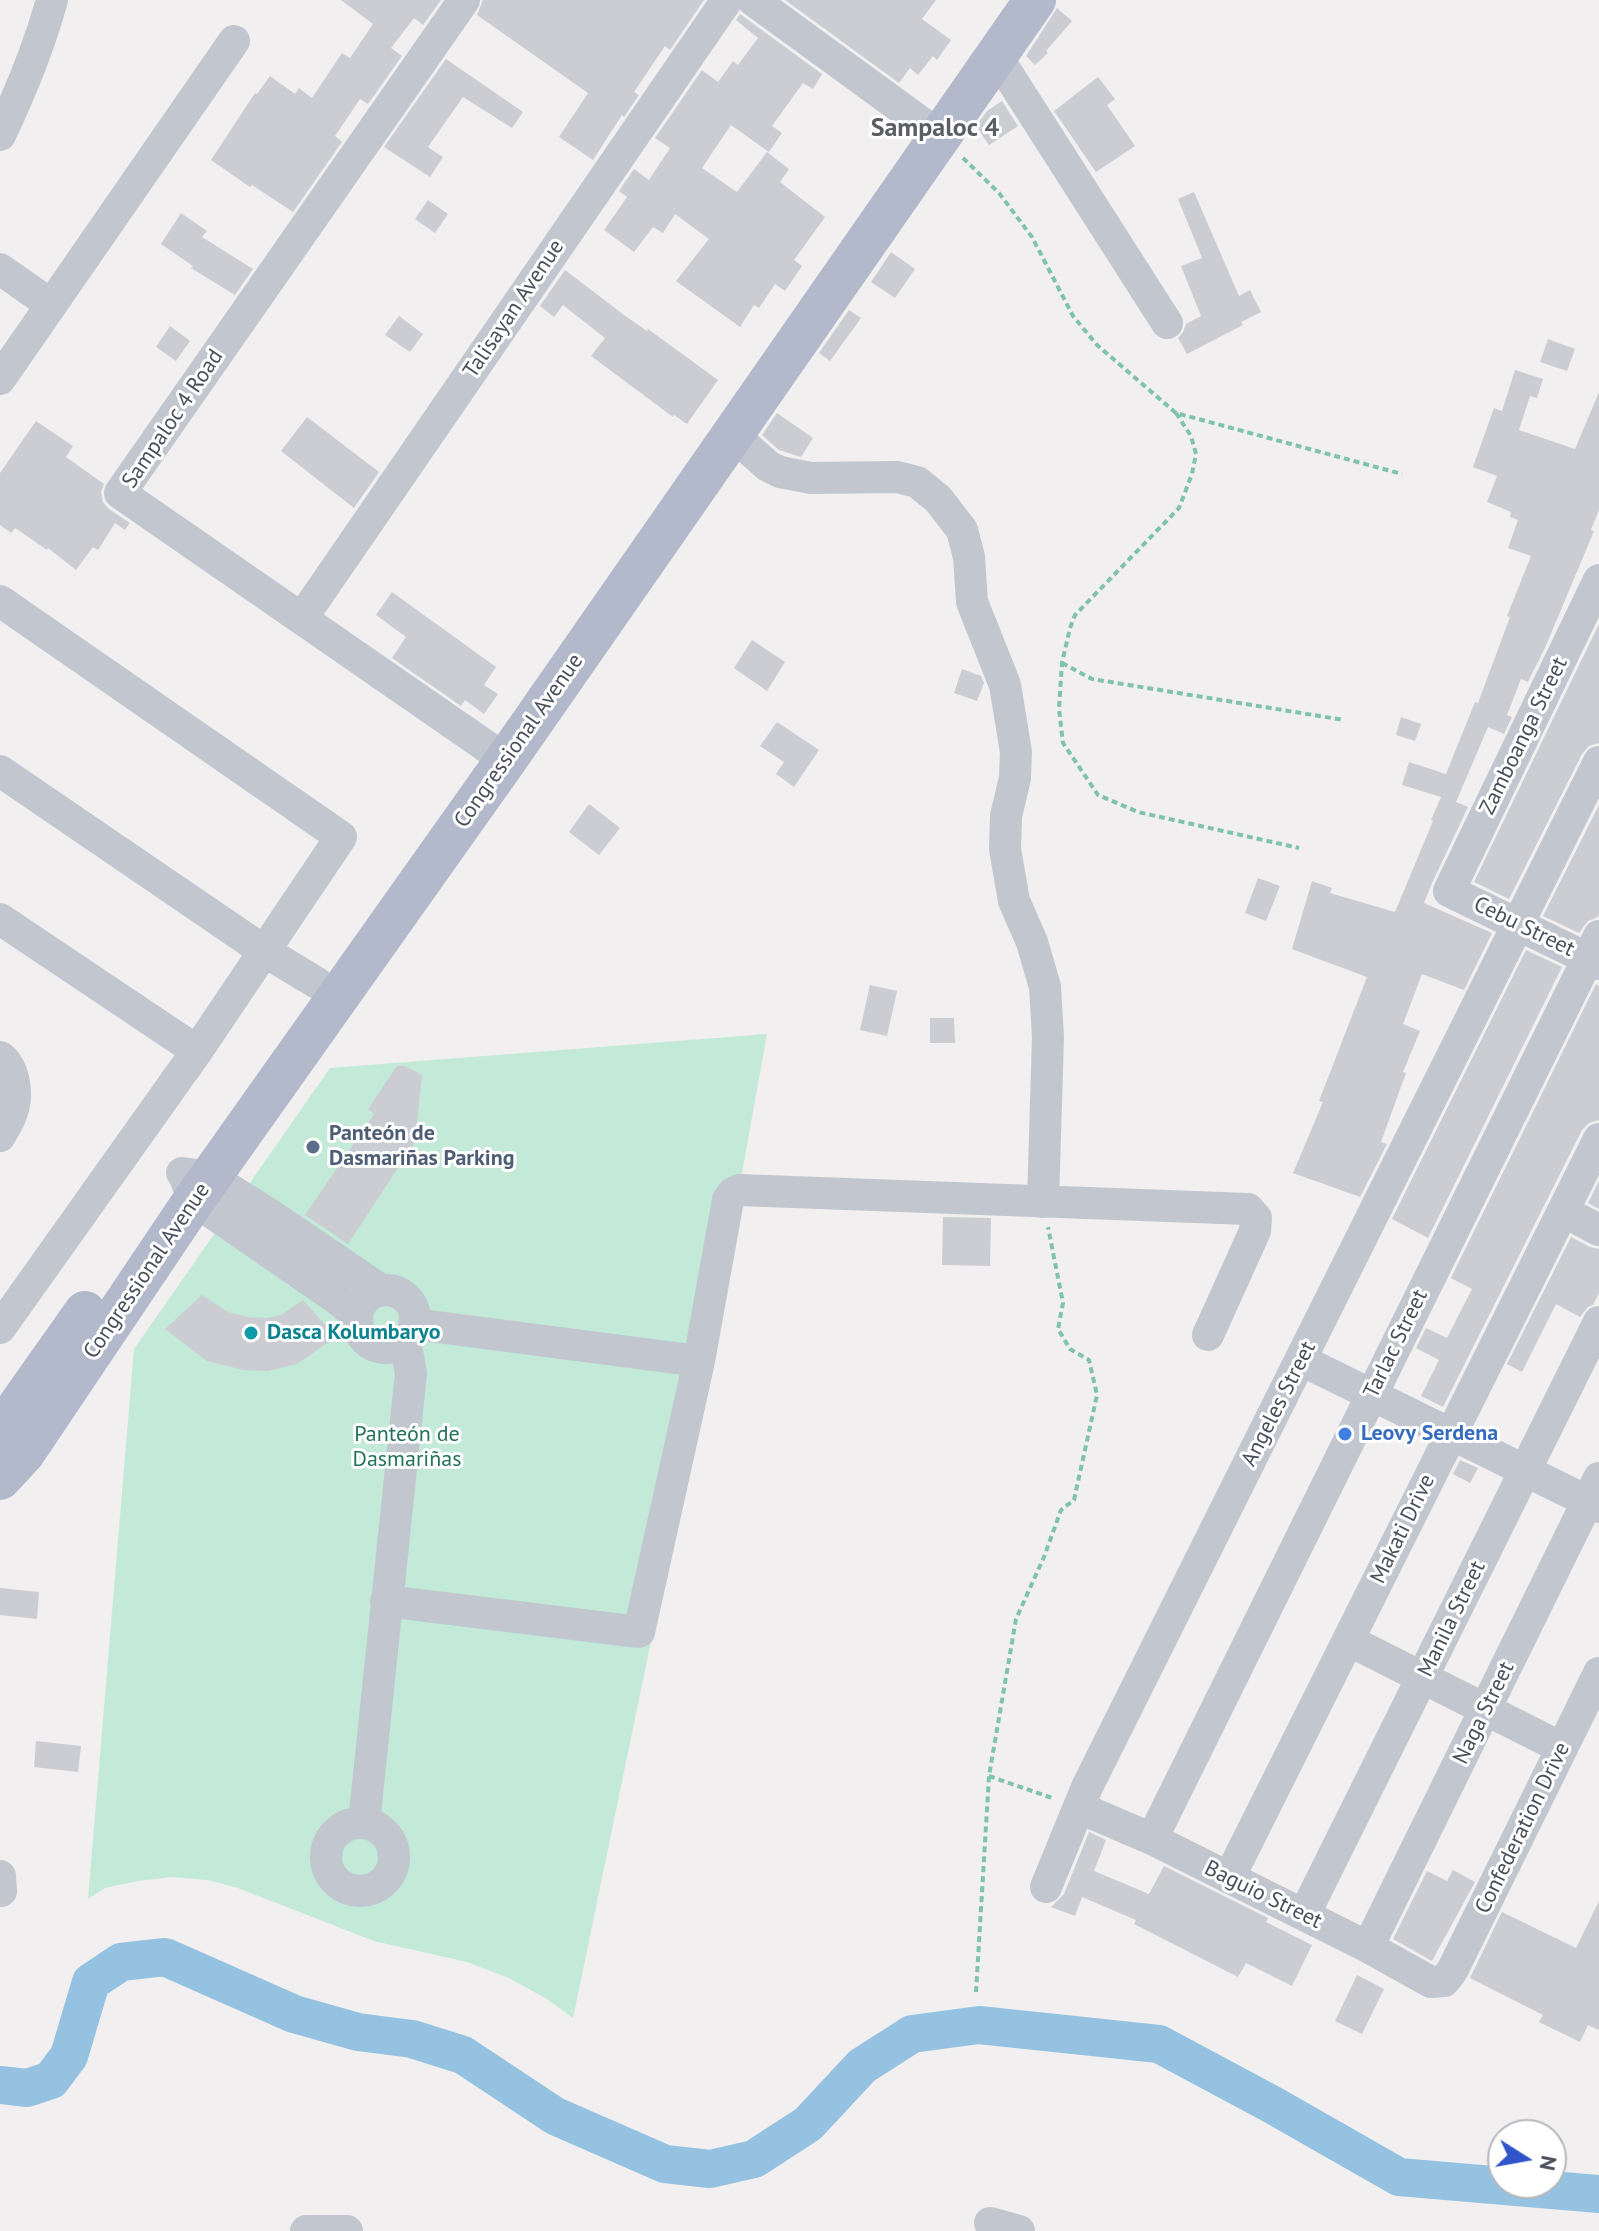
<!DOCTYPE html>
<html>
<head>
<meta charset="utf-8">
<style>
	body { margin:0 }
	#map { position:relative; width:1599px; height:2231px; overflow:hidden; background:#f1efef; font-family:"PT Sans",sans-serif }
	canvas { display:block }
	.north { position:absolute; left:1487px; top:2119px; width:80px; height:80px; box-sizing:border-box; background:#fff; border:2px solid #b6b9bd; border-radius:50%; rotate:101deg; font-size:22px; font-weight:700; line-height:32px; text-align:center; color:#494f5a }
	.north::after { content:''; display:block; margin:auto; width:28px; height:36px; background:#3055ca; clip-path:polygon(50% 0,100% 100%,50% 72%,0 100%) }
</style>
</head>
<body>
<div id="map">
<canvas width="1599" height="2231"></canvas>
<div class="north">N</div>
</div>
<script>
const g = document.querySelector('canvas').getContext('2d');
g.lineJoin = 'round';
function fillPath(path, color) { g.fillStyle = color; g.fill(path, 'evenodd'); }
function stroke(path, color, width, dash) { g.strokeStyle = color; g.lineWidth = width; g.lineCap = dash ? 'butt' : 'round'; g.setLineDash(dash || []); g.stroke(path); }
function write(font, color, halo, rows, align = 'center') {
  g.font = font + ' "PT Sans",sans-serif'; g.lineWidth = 6; g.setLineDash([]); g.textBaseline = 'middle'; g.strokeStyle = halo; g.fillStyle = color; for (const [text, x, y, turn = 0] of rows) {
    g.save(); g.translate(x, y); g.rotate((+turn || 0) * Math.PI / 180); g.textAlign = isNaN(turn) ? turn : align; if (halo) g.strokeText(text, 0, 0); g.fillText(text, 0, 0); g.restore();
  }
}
const green = new Path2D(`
	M767 1034 702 1395 573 2018 547 1999 509 1978 467 1962 374 1941 238 1888 208 1880 172 1877 138 1881 105 1888 88 1899 134 1349 330 1068Z`);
const river = new Path2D(`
	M0 2085 27 2088 51 2080 69 2056 91 1982 121 1962 165 1957 294 2014 358 2032 412 2039 463 2055 555 2116 665 2164 710 2169 754 2159 808 2124 862 2066 912 2034 979 2025 1159 2044 1271 2104 1399 2177 1599 2194`);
const building = new Path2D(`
	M341 0H441L423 25 414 18 391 48 402 56 368 104 360 99 335 136 342 142 293 212 252 185 250 187 211 160 255 93 257 94 270 76 295 94 299 88 312 98 342 53 350 58 373 24Z
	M483 0H704L670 50 665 46 634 92 639 95 624 117 622 115 593 160 559 137 588 93 477 15Z
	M785 0H936L922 19 951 40 937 60 933 56 918 75 910 68 899 83Z
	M1057 8 1072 21 1046 51 1048 53 1035 65 1026 56Z
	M740 14 822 74 813 89 803 83 772 126 782 133 769 152 731 125 702 168 737 192 767 152 789 169 780 182 825 217 794 260 802 266 785 291 775 284 759 308 754 305 740 327 676 281 709 239 675 214 663 233 653 227 634 252 604 230 627 197 619 191 634 169 649 180 670 148 655 138 702 70 718 82 733 61 738 65 758 38 736 20Z
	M446 59 523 112 512 128 463 97 428 147 443 157 430 177 384 147Z
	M1098 77 1115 99 1107 105 1135 146 1096 172 1054 111Z
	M1002 101 1018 126 989 145 976 126 987 111Z
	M1194 192 1239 296 1250 290 1261 312 1241 322 1243 325 1187 354 1178 338 1183 332 1186 324 1201 316 1181 266 1202 258 1178 199Z
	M428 200 448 214 435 233 415 219Z
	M181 213 207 231 202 237 253 269 235 295 191 268 193 266 161 244Z
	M891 252 915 269 895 298 871 282Z
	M565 270 624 315 647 331 648 329 718 380 687 424 674 415 673 417 591 356 605 338 563 305 554 317 540 306Z
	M849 310 861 318 830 361 819 353Z
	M399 316 423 334 410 352 385 335Z
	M170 326 190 341 176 361 156 347Z
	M1548 339 1575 349 1567 371 1540 362Z
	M1515 370 1543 379 1537 398 1530 396 1519 430 1575 449 1599 392V510L1591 530 1594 531 1545 648 1528 682 1521 679 1507 715 1512 717 1504 734 1488 727 1456 802 1468 807 1432 883 1424 903 1492 933 1464 990 1422 974 1403 1024 1420 1031 1403 1072 1406 1073 1381 1142 1387 1144 1360 1197 1293 1173 1323 1102 1319 1101 1367 977 1292 949 1312 881 1332 888 1330 893 1395 912 1433 821 1431 820 1441 797 1402 785 1409 762 1446 774 1475 702 1478 703 1510 617 1507 616 1531 556 1508 548 1518 520 1510 517 1511 512 1487 502 1497 476 1473 467 1494 408 1502 411Z
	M777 413 813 438 801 457 779 450 762 435Z
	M307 417 379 472 354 508 281 451Z
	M36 421 73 446 66 457 104 484 101 492 103 502 109 509 130 523 125 530 115 523 98 550 93 547 76 570 48 548 47 550 15 528 11 533 0 525V473Z
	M392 592 496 667 484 685 498 694 484 714 465 700 461 706 392 658 406 637 376 615Z
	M1599 624V743L1589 746 1582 754 1509 899 1474 882Z
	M752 640 785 662 767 691 734 668Z
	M962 669 981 676 984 683 977 701 954 693Z
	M1401 717 1421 724 1415 741 1396 735Z
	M777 722 819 750 794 787 776 774 784 762 760 746Z
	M589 804 620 828 599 855 569 832Z
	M1599 805V914L1598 917 1588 921 1579 933 1543 916Z
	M1258 878 1280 886 1266 921 1245 913Z
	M1526 950 1562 967 1428 1238 1392 1219Z
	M1596 984 1599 986V1120L1589 1123 1582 1130 1443 1407 1421 1396 1439 1360 1416 1348 1426 1328 1447 1338 1472 1289 1451 1278Z
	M870 985 897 991 887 1036 860 1030Z
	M930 1018H954L955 1043H930Z
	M397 1066H405L422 1075 415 1142 348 1244 305 1215 374 1114 368 1109Z
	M1599 1181V1209L1588 1203Z
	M943 1217 991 1218 990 1266 942 1265Z
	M1571 1237 1590 1247 1599 1249V1293L1593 1305 1588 1307 1580 1317 1556 1304 1522 1372 1507 1364Z
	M202 1295 228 1312 248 1317 268 1318 281 1315 303 1300 336 1337 297 1364 268 1371 243 1370 207 1361 165 1329Z
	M1460 1460 1478 1468 1470 1483 1453 1474Z
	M0 1588 39 1592 37 1619 0 1615Z
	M36 1741 81 1746 78 1772 34 1767Z
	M1089 1832 1106 1840 1094 1871 1149 1894 1164 1866 1268 1918 1266 1922 1312 1945 1292 1986 1246 1963 1238 1977 1134 1924 1136 1920 1082 1897 1075 1916 1051 1907 1064 1894Z
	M1453 1870 1475 1882 1432 1961 1393 1939 1427 1871 1447 1881Z
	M1599 1901V2030L1588 2025 1580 2042 1539 2022 1543 2015 1470 1978 1502 1912 1576 1948Z
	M1357 1975 1384 1989 1362 2034 1335 2021Z`);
const path = new Path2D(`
	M963 158 999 193 1032 237 1073 316 1097 345 1176 413 1402 474
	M1176 413 1191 436 1196 454 1192 474 1179 508 1075 615 1070 628 1062 663 1059 709 1063 743 1098 795 1138 812 1299 848
	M1062 663 1092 679 1344 720
	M989 1776 1055 1799
	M976 1992 989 1776 1016 1619 1044 1557 1061 1510 1074 1500 1097 1395 1089 1360 1070 1349 1058 1329 1063 1303 1048 1227`);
const minor = new Path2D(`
	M464 0 120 493 506 760
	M753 0 941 137
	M997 57 1167 323
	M0 135C21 91 39 47 52 0
	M0 269 50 304
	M0 379 234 41
	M733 435 768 466 780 472 811 478 897 477 917 482 938 499 962 530 969 557 972 602 1005 685 1016 752 1015 778 1006 816 1005 849 1014 901 1032 942 1045 987 1048 1037 1043 1202
	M1599 580 1449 891 1599 964
	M0 601 341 837 197 1051 0 1328
	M302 618 727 0
	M0 771 264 951 317 983
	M0 919 197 1051
	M0 1057C15 1068 18 1095 12 1112 10 1120 4 1128 0 1136
	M182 1173 210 1177 269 1214 381 1290
	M186 1180 194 1200 336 1298 357 1315
	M1563 1211 1599 1230
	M357 1319a29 29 0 1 1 58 0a29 29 0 1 1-58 0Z
	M414 1324 699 1361
	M1301 1360 1599 1507
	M386 1601 639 1632 699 1361 728 1200 733 1193 739 1190 1248 1209 1256 1218 1255 1231 1208 1335
	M1348 1640 1562 1748
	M1080 1808 1152 1839 1368 1947 1431 1982 1444 1981 1452 1971 1599 1673
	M326 1857a34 34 0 1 1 68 0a34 34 0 1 1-68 0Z
	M364 1823 411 1373 405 1341
	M1152 1839 1599 936
	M0 1876 1 1891
	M1229 1878 1599 1139
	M1046 1887 1087 1787 1599 762
	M1304 1915 1599 1322
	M1368 1947 1599 1478
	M990 2223 1019 2231
	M306 2231H347`);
const major = new Path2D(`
	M0 1432 85 1312
	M0 1479 24 1453 194 1200 506 760 1035 0`);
const markers = [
	[313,1147,8,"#5c6f8a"],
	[251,1333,8,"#0f9aa8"],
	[1345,1434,8,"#3f7fe0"]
];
const streetNames = [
	["Talisayan Avenue",514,309,-56],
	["Sampaloc 4 Road",173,419,-56],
	["Zamboanga Street",1524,736,-64],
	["Congressional Avenue",519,741,-55],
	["Cebu Street",1524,927,26],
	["Congressional Avenue",147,1271,-56],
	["Tarlac Street",1396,1344,-64],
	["Angeles Street",1279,1404,-63],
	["Makati Drive",1403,1529,-64],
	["Manila Street",1452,1619,-64],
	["Naga Street",1484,1713,-64],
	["Confederation Drive",1523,1828,-64],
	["Baguio Street",1263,1895,26]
];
const serviceNames = [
	["Panteón de",329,1134],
	["Dasmariñas Parking",329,1159]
];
const cultureNames = [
	["Dasca Kolumbaryo",267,1333]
];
const shopNames = [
	["Leovy Serdena",1361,1434]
];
const parkNames = [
	["Panteón de",407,1435],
	["Dasmariñas",407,1460]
];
const quarterNames = [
	["Sampaloc 4",935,129]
];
fillPath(green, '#c3e9d9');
stroke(river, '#95c2e0', 38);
fillPath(building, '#cccdd3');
stroke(path, '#7fc3af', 4, [6, 4]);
stroke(minor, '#c1c6cf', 32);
stroke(major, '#b2b9ca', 42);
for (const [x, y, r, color] of markers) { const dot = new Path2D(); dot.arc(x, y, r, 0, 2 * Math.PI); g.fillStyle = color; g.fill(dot); stroke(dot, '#fff', 3); }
write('22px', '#494f5a', '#fff', streetNames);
write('bold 22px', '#4e5e75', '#fff', serviceNames, 'left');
write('bold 22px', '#0d838f', '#fff', cultureNames, 'left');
write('bold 22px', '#366cbe', '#fff', shopNames, 'left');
write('22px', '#23725a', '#fff', parkNames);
write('bold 26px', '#5c5e63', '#fff', quarterNames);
</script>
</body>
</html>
